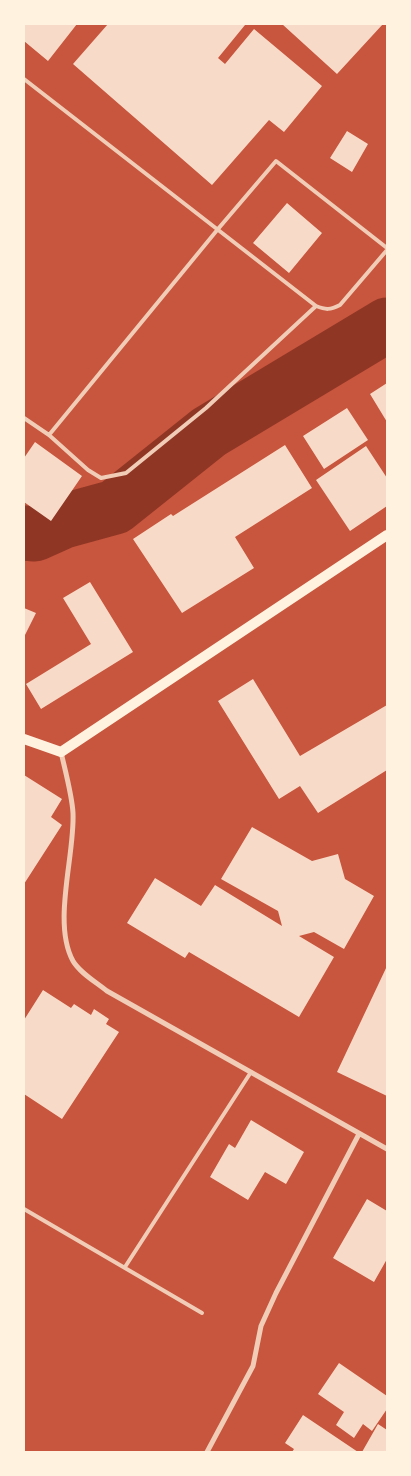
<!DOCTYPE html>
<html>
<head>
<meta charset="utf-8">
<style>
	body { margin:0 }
	#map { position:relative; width:411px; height:1476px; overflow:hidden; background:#c8553d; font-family:"Sofia Sans Condensed",sans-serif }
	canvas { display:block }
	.frame { position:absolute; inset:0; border:25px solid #fff3e0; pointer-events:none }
</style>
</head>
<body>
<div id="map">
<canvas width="411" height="1476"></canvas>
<div class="frame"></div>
</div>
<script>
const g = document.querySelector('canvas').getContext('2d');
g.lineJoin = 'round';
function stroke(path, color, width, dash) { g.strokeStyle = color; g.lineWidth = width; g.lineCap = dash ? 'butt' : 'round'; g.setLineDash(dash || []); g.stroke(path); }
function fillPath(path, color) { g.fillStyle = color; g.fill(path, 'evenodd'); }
const river = new Path2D(`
	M24 533 35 534 64 521 115 507 209 432 387 325`);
const building = new Path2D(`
	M24 24H77L48 61 24 41Z
	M108 24H243L245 25 218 58 225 64 254 29 322 86 284 132 269 120 212 185 73 64Z
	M282 24H383L337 74Z
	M347 131 368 144 352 172 330 158Z
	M287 203 322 233 289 273 253 243Z
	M387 383V422L370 394Z
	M347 408 368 440 324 469 303 436Z
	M35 442 82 476 51 521 24 502V458Z
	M285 445 312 488 235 537 254 568 182 613 133 539 171 514 173 516Z
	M366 446 387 478V506L350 531 316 480Z
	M90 582 133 652 41 709 26 684 91 644 63 598Z
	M24 608 36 613 24 637Z
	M253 679 300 756 387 705V770L318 813 300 786 279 799 218 701Z
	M24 775 62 799 51 817 62 825 24 884Z
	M252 827 312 861 338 854 345 879 374 896 344 949 314 932 299 936 334 957 299 1017 189 952 185 958 127 923 155 878 201 906 215 885 282 926 278 911 221 879Z
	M387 966V1096L337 1072Z
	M43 990 71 1008 74 1004 91 1015 94 1009 109 1019 106 1024 119 1032 62 1119 24 1094V1020Z
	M251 1120 304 1152 286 1184 265 1172 248 1200 210 1177 229 1144 235 1148Z
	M367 1199 387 1211V1259L374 1282 333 1258Z
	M339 1363 387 1396V1409L372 1431 363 1424 354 1438 336 1425 344 1412 318 1394Z
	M303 1415 358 1452H292L294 1449 285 1443Z
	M378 1424 387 1430V1452H362Z`);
const service = new Path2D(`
	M24 79 316 306C326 310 330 310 340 305L387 250
	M24 418 49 435 88 470 101 478 126 473 206 408 316 306
	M49 435 218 229 276 161 387 248
	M24 1209 202 1313
	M125 1267 251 1072`);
const minor = new Path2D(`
	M61 752C65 770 72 795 73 813 75 855 52 923 73 961 80 973 96 982 107 991L387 1149
	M207 1452 253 1366 261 1326 276 1293 359 1134`);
const secondary = new Path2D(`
	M24 739 61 752 387 535`);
stroke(river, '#8f3625', 55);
fillPath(building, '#f7dbc8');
stroke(service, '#f1ccb7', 4);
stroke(minor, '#f1ccb7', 5);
stroke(secondary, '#fff3e0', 10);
</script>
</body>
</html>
